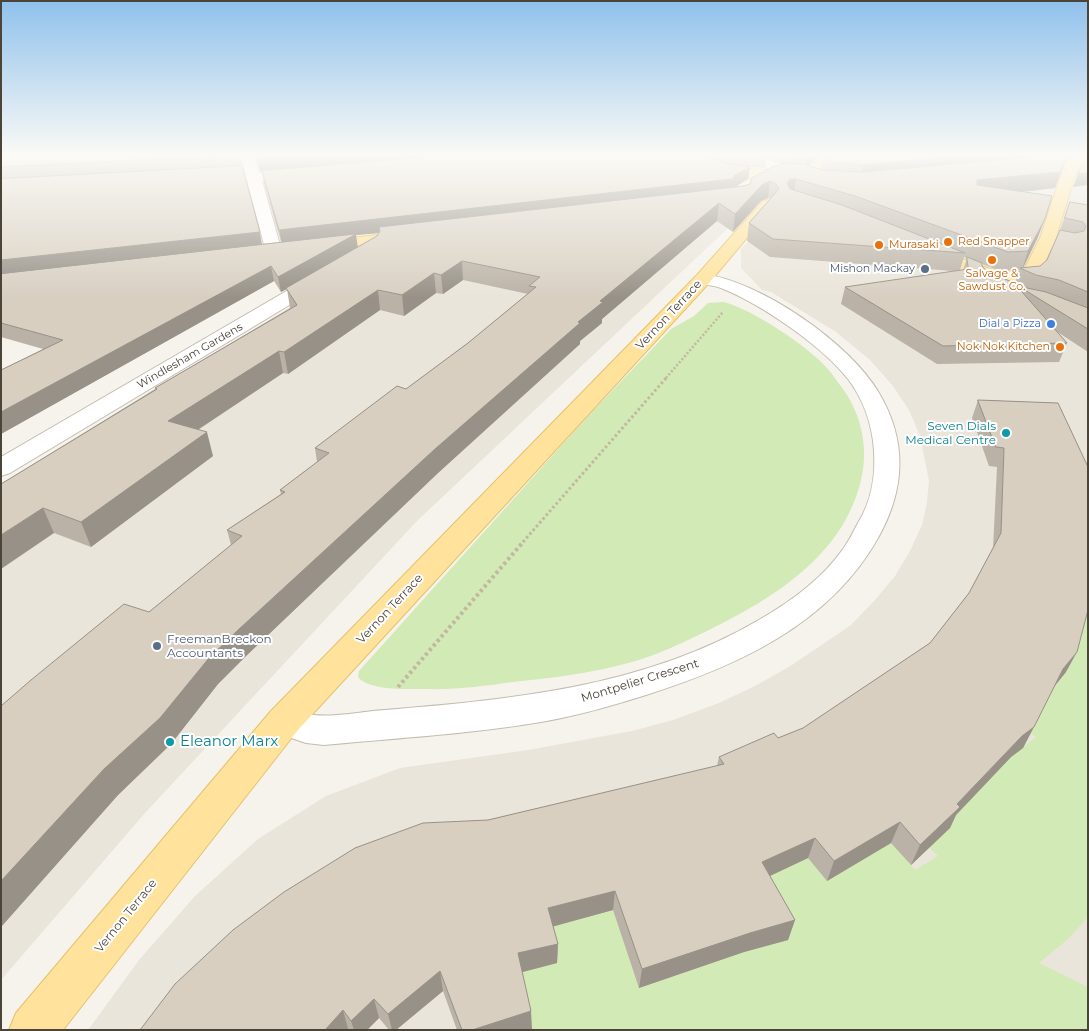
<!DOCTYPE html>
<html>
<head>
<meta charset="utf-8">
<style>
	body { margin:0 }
	#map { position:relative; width:1089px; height:1031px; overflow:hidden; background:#f6f3ec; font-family:Montserrat,sans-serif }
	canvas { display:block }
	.frame { position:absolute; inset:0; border:2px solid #4b4439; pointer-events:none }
</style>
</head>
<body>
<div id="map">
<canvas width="1089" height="1031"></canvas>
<div class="frame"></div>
</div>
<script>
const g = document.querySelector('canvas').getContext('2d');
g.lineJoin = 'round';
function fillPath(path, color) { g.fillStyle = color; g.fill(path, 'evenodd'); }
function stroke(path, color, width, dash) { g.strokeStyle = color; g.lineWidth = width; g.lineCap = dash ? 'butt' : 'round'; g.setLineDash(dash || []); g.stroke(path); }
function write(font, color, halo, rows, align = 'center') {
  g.font = font + ' Montserrat,sans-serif'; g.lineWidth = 4; g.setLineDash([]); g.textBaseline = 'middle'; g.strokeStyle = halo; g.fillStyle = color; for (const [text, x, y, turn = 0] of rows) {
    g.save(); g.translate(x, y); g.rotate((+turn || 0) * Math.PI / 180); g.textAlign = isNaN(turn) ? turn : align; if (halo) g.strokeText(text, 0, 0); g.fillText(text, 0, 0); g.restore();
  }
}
const residential = new Path2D(`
	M1047 181 1088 187V1030H88L139 960 195 896 258 839 326 796 400 768 528 750 632 731 673 720 719 703 757 685 792 665 851 625 875 600 895 576 910 551 922 525 927 502 929 481 920 436 909 410 893 386 870 360 836 332 771 292 762 290 741 268V249L776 212Z
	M744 213 417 521 145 813 1 980V497L389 255Z`);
const green = new Path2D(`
	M724 302C752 309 809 347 828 369 834 376 838 383 843 389 863 417 869 452 860 484 841 557 772 599 709 630 692 638 674 647 656 654 611 671 561 677 513 682 484 686 456 690 426 689 410 689 369 691 358 677L359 671 588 416 671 329 694 316 708 303Z
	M1088 589V917L1068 939 1039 963 1088 987V1030L532 1029 519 973 557 963 548 928 613 910 640 988 744 952 757 882 774 856 880 830 915 870 938 856 929 847 950 828 961 744 1016 753 1036 737 1020 727Z`);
const pathFar2 = new Path2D(`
	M666 378 723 312`);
const pathFar1 = new Path2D(`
	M523 542 667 377`);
const path = new Path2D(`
	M398 687 524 541`);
const minor = new Path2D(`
	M240 154H253L259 173 301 169 308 173 301 177 262 181 282 252 280 256H268L266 252Z
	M746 154H762L792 173 790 176H780Z
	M1074 154H1087L1081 167 1076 168 1069 164Z
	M320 274 326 275 329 279 326 283 10 473 1 476V457L314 275Z
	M703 274C760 281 850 343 879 393 908 442 905 490 878 538 829 625 737 666 646 695 611 706 576 716 541 722 469 734 396 738 324 745L306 743 271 731 266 721 271 711C292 704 295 714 314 715 333 717 354 713 373 711 505 700 640 689 757 621 789 603 822 579 843 549 849 541 853 532 858 523 884 481 878 418 848 379 821 345 761 304 721 288 713 285 705 285 697 283L694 279 697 275Z`);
const major = new Path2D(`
	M675 154C699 152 714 165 736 168 746 170 772 167 778 175 766 191 694 163 677 157Z
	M825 154H839L813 178H803L801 175 803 172Z
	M1088 159V167H1081L1074 178 1056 238 1039 275 1033 281C996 290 956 269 922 255L920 251 922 247 928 246 990 269 1023 272 1040 238 1060 178 1066 168 1037 170 1028 173 1021 169C1030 157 1073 160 1088 159Z
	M767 200 772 202 775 205 772 208 709 283 297 731 63 1030H9L16 1013 271 711 697 275 762 202Z
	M405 232 411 234 413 237 411 240 321 251 315 250 313 246 315 242 321 241Z`);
const wall = new Path2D(`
	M1 154H240H239L242 166 262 244 281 242 264 184 262 171H265H260L254 154H763L767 156 765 168 750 167 748 179 736 187 750 184 781 164 764 154H823L809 165 821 170 822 161 831 154H1073L1070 158H1067L1055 188 1023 192 1038 237 1023 268 1040 266 1047 260 1060 230 1070 202 1088 205V352L1056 331 1067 343 1059 362 937 364 841 304 845 287 953 271 770 257 747 241 749 223 770 199 768 198 761 201 733 232 717 221 602 319V323L580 341V344L438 473 246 656 218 684 171 744 118 795 1 927V706L149 612 231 545 227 530 281 494 280 490 317 462 315 448 406 389 468 343 528 294 463 280 443 294 436 293 404 316 380 310 288 374 283 373 198 430 213 456 91 547 54 533 1 484 155 389V388L290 308 287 289 281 292 274 281 1 434V370L43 349 1 337ZM379 233 377 236 357 247 356 235ZM964 257 967 258 963 270H960ZM982 264 1001 271 1019 270 1015 283 986 270 982 266Z
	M978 400 1058 403 1066 672 1054 687 1023 748 1011 757 956 815 950 828 911 865 891 843 827 881 808 858 770 876 795 920 788 940 744 952 639 988 613 910 553 926 558 944 557 963 522 972 532 1029 530 1030H457L443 991 396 1030H389L379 1018 367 1030H349L348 1029 140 1030 488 820 717 766 719 757 778 738 803 728 930 643 969 593 993 548 997 467 989 466 972 418Z`);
const shadedWall = new Path2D(`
	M320 154H470L260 171 258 159Z
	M810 154H823L804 169 807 157Z
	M988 154H1073L1070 158H1067L1055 188 972 197 860 177 863 165Z
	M750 167 748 179 733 188 379 227V233L356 235 358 248 281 292 278 277 282 244 279 230 735 175Z
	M1088 173V185L1073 187 1078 174Z
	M790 179H796L794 195 787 183Z
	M770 181 768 198 761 201 733 232 735 214 763 184Z
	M719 203 717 221 602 319V323L580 341V344L438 473 246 656 218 684 171 744 118 795 1 927V881L104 769 209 658 238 630 435 449 600 301Z
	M1045 219 1038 237 1022 270 1028 251Z
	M260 232 262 246 1 276V260Z
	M462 261 463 280 443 294 441 275Z
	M271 266 274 281 1 434V412Z
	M434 273 436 293 404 316 402 295Z
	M378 290 380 310 288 374 284 352Z
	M279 351 283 373 176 444 168 421Z
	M207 432 213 456 91 547 81 522Z
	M43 508 54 533 1 569V535Z
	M1077 652 1066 672 1052 689 1063 669Z
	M1034 727 1023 748 1011 757 956 815 950 828 911 865 920 845 957 804 1022 736Z
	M900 822 891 843 827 881 834 861Z
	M815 838 808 858 757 882 762 862Z
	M615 891 613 910 548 928V908Z
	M795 920 788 940 744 952 639 988 642 969 750 933Z
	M558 944 557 963 519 973 518 953Z
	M440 971 443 991 396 1030H392L388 1014Z
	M374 999 379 1018 367 1030H354L351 1021Z
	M343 1010 348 1029V1030H325Z
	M531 1011 532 1029 530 1030H472Z`);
const building = new Path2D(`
	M1 154H239V155L1 167Z
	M256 154H320L258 159Z
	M461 154H697L728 164 750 167 735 175 732 179 279 230 262 171Z
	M736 154H763L767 156 737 154Z
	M786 154H810L807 157 790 156Z
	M831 154H988L863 165 822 161Z
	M1068 154 1060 172 977 180V185L1052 196 1045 219 1028 251 1008 252 855 196 796 179H790L787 183 790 189 842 205 965 253 773 239 749 223 779 189 776 184 770 181 763 184 735 214 719 203 600 301 603 302 578 322 580 323 435 449 238 630 209 658 160 718 104 769 1 881V706L31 680 124 604 149 612 242 536 227 530 285 492 280 490 329 453 315 448 397 386 406 389 468 343 536 287 529 286 540 277 462 261 441 275 434 273 402 295 378 290 284 352 279 351 168 421 207 432 81 522 43 508 1 535V484L157 389 155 388 297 305 286 288 377 236 380 231 379 227 744 186 750 184 752 178 774 166 788 163 807 165 822 170 863 172Z
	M1087 156H1088V173L1078 174Z
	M242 166 260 232 1 260V179Z
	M1070 202 1088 205V292L1059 280 1036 275 1020 268 1040 266 1047 260 1060 230 1075 233 1084 231 1086 226 1083 222 1065 218Z
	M356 234 278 277 271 266 1 412V370L63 340 1 323V274Z
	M967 257 982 263V266L986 270 1022 287 1046 292 1088 308V329L1015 284 1067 343 943 346 845 287 968 269Z
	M978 400 1058 403 1088 467V610L1077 652 1063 669 1034 727 1022 736 957 804 960 807 920 845 900 822 834 861 815 838 762 862 795 920 750 933 642 969 615 891 548 908 558 944 518 953 531 1011 472 1030H462L440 971 388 1014 374 999 351 1021 343 1010 325 1030H140L175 984 233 930 284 892 355 848 423 823 488 820 724 764 719 757 774 733 778 738 803 728 930 643 969 593 1001 533 1004 448 996 447Z`);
const markers = [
	[948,242,5,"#e8710a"],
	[879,245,5,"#e8710a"],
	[992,260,5,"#e8710a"],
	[925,269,5,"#5c6f8a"],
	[1051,324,5,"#3f7fe0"],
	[1060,347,5,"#e8710a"],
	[1006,433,5,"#0f9aa8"],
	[157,646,5,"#5c6f8a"],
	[170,742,5,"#0f9aa8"]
];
const farFoodnames = [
	["Red Snapper",958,242],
	["Murasaki",889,245],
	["Salvage &",992,274,"center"],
	["Sawdust Co.",992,287,"center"],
	["Nok Nok Kitchen",1050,347,"right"]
];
const farServicenames = [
	["Mishon Mackay",915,269]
];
const farShopnames = [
	["Dial a Pizza",1041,324]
];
const farStreetnames = [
	["Windlesham Gardens",190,356,-30]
];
const streetNames = [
	["Vernon Terrace",669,315,-47],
	["Vernon Terrace",390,609,-47],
	["Montpelier Crescent",640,681,-17],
	["Vernon Terrace",126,916,-51]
];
const cultureNames = [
	["Seven Dials",996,426],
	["Medical Centre",996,440]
];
const serviceNames = [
	["FreemanBreckon",167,639],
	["Accountants",167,653]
];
const nearCulturenames = [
	["Eleanor Marx",180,742]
];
fillPath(residential, '#eae5da');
fillPath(green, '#d2eab5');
stroke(minor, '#c2bbae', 2);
stroke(major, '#e6c16a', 2);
stroke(pathFar2, '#c4b79f', 2.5, [2, 2]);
stroke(pathFar1, '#c4b79f', 3, [2.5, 2.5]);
stroke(path, '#c4b79f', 4, [3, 3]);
fillPath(minor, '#fff');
fillPath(major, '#ffe39c');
fillPath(wall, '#bab2a6');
fillPath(shadedWall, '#979187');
fillPath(building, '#d8cfc1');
stroke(building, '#979187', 1);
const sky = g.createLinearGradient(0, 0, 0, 298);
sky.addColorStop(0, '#8fc1ec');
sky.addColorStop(0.52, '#fbfaf6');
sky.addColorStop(1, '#fbfaf600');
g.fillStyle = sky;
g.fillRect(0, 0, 1089, 298);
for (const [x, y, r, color] of markers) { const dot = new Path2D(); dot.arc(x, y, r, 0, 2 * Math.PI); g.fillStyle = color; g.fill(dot); stroke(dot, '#fff', 2); }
write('11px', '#c56008', '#fff', farFoodnames, 'left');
write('11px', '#4e5e75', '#fff', farServicenames, 'right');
write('11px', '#366cbe', '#fff', farShopnames, 'right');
write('11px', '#4b4439', '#fff', farStreetnames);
write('12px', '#4b4439', '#fff', streetNames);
write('12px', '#0d838f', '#fff', cultureNames, 'right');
write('12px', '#4e5e75', '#fff', serviceNames, 'left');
write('15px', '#0d838f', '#fff', nearCulturenames, 'left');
</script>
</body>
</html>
